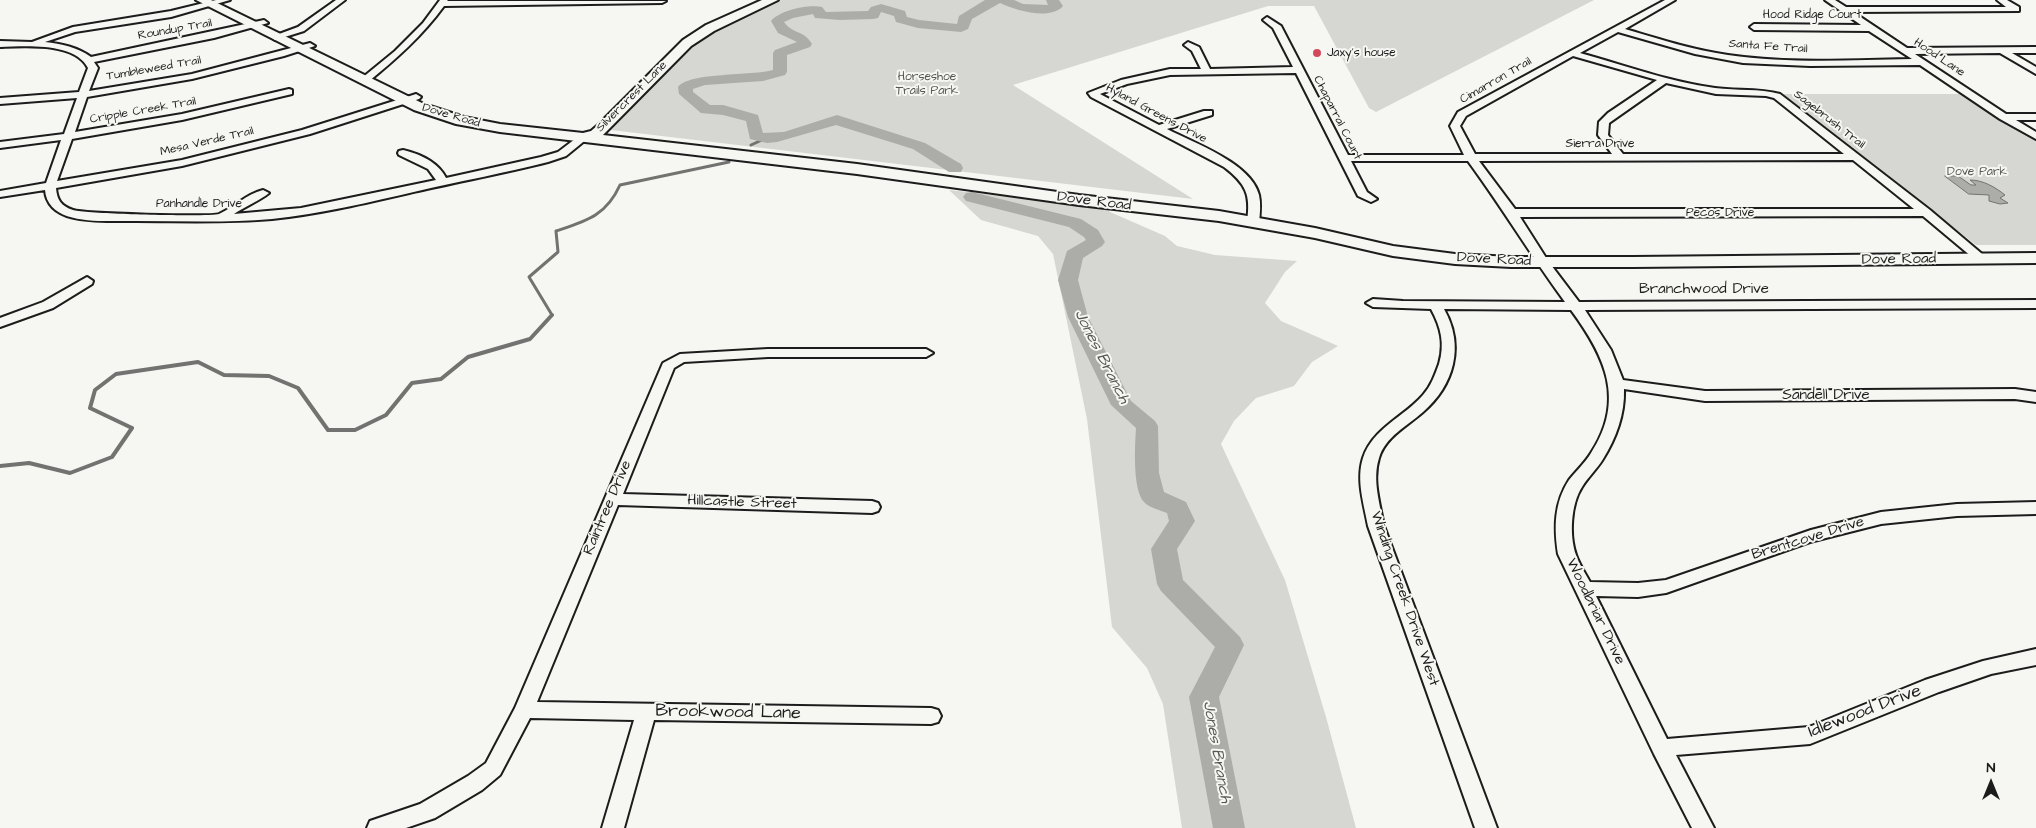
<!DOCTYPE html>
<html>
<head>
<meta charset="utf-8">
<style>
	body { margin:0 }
	#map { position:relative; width:2036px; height:828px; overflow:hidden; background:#f6f6f2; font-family:"Architects Daughter",sans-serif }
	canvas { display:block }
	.north { position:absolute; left:1966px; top:758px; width:50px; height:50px; -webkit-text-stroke:4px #f6f6f2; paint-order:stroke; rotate:0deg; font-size:14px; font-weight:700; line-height:20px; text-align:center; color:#1c1c1c }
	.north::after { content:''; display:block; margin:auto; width:18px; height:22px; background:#1c1c1c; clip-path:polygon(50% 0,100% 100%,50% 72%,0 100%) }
</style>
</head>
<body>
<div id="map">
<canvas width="2036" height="828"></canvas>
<div class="north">N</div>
</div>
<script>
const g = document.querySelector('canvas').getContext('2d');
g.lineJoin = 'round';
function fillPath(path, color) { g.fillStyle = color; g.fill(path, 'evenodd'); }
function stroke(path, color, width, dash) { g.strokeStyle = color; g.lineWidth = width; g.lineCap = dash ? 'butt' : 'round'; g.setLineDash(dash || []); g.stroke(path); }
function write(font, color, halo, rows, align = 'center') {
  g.font = font + ' "Architects Daughter",sans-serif'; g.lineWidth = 4; g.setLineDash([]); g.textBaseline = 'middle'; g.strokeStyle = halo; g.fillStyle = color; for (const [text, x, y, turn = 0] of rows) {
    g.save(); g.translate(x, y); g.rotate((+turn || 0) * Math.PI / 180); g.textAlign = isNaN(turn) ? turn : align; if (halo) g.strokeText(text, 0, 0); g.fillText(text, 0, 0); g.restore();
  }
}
const green = new Path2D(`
	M777 0H1594L1376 112 1369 108 1314 6H1268L1013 85 1193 199 611 130 688 48 707 33Z
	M1783 94H1964L2036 140V245H1976Z
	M949 190 1106 208 1110 212 1165 236 1177 246 1215 255 1297 261 1285 272 1265 303 1281 321 1338 346 1312 362 1294 386 1256 398 1234 421 1221 444 1285 580 1326 717 1356 828H1182L1163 704 1147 668 1112 627 1087 419 1053 254 1038 236 981 220Z`);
const water = new Path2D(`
	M1945 176H1958L1971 185H1976L1970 180C1983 180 1995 187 2005 195L2000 198 2008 203 2000 204 1989 201V195L1969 194Z`);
const streamFar1 = new Path2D(`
	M751 145 764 139
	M551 316 552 315 529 277 558 252 556 231C586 221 606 216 620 185L729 162`);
const stream = new Path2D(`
	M0 466 29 463 70 473 112 457 132 428 90 408 95 390 116 374 198 362 224 375 269 376 298 388 328 430H355L386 415 412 383 441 379 468 357 530 339 552 315`);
const river = new Path2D(`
	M985 0H1014L1023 4 1048 5 1046 0H1059L1063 6C1050 21 1015 10 1000 3L972 19 968 29 961 32 918 28 896 22 894 16 881 12 878 18 873 19 840 20 815 18 813 14 793 18 784 22C792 34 804 30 812 44L810 47 787 55V72L785 75 763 81 705 85 693 89V92L710 105H723L758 115 763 133 784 132 837 115 925 143 961 164 963 168 961 172H949L913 149 836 125 777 142 767 143 750 139 746 121 723 115 701 113 679 94 678 87C689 72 753 76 773 70V53L775 50 797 42 778 33 771 21C780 10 809 4 822 7L826 12 868 11 871 7 881 4 905 11 907 17 919 20 957 24 959 16Z
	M972 192 1081 219 1098 230 1105 242 1102 246 1083 258 1078 280 1088 317 1131 401 1155 421 1158 426 1159 473 1164 492 1186 502 1195 521 1177 549 1183 580 1240 637 1244 645 1219 697 1245 828H1213L1189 697 1215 647 1161 591 1157 584 1151 549 1169 521 1167 513C1160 510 1150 508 1145 503 1132 492 1135 444 1136 428L1111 405 1068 317 1058 280 1067 251 1086 240 1084 237 1069 227 966 201 963 197 966 193Z`);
const street = new Path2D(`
	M216 0H230L171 17 75 32 45 42C62 44 77 47 91 57L264 20 268 23 214 38 94 62 98 68 89 91 192 74 310 43 315 46 284 56 192 79 87 97 75 132 182 114 289 89 292 90V94L182 120 72 139 57 181 182 160 302 130 413 95 416 94 421 97 419 99 310 134 182 166 56 188C57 200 61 206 73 210 84 214 211 217 219 214 235 207 246 194 263 190L269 193C262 199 243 208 234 214L301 208 436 180 428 169 399 155 398 153 399 151 403 150C420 154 438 162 446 178L541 157 558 152 579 136 583 135 588 138 566 156 548 162C505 173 461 181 418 191 370 202 321 214 272 219 227 223 181 221 136 221 108 220 48 228 45 190L0 197V191L46 183 61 140 0 148V142L64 134 77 98 0 104V98L79 92 88 68C75 42 25 46 0 47V41L32 42 73 27 171 11Z
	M336 0H345L304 31 275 40 271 37 298 27Z
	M440 0H448L447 1H666L662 3 444 6C422 36 396 59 368 82H362V78L395 51 423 23Z
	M1665 0H1675L1625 29C1659 39 1693 50 1728 55 1789 64 1851 60 1912 59L1869 31 1754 30 1750 27 1754 24 1861 25 1825 0H1835L1846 7H2006L1997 0H2007L2019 7V11L1853 12 1907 48 2036 47V53H2012L2036 67V74L2000 53 1915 54 2006 114H2036V120H2016L2036 132V139L2000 119 1920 65 1810 66 1743 63 1695 54 1618 32 1580 53C1624 65 1670 82 1715 88 1737 91 1759 88 1780 94L1930 210 1988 259 1982 263 1978 262 1923 216 1520 217 1548 261 1579 302 2036 300V308L1585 310 1611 350 1623 380 1705 391 2015 389 2036 392V402L2015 399 1705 401 1624 389C1625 414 1616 438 1603 459 1597 469 1588 477 1582 487 1571 504 1569 535 1576 555 1579 564 1585 573 1590 582L1638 583 1666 580 1811 530 1881 512 1957 504 2036 502V514L1957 516 1881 524 1810 542 1666 593 1638 597 1596 596 1667 739 1809 727 1925 680 1983 661 2036 649V665L1991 674 1939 692 1810 744 1676 755 1714 828H1692L1654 754 1558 554C1554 528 1554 503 1569 480 1576 471 1585 463 1591 453 1626 400 1605 356 1571 310L1444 309C1465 346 1454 385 1423 412 1407 426 1385 437 1379 458 1372 480 1380 504 1384 526L1497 828H1475L1368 526C1364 504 1356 480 1363 458 1373 428 1404 417 1423 395 1431 386 1435 375 1439 364 1445 344 1441 327 1431 309L1373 307 1366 303 1373 299 1403 301 1565 302C1531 256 1502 207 1468 161H1351L1367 192 1377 199 1371 202 1358 196 1296 73 1170 75 1127 84 1100 94 1159 125 1204 111H1212V115L1167 129C1194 143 1251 163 1259 195 1261 204 1260 213 1259 222L1253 226 1247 222C1251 194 1246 184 1224 167L1091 97 1088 93 1121 80 1170 69H1201L1192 51 1184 45 1188 42 1199 47 1210 69 1293 67 1273 28 1263 20 1267 17 1281 26 1348 155H1464L1450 126 1458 112ZM1573 56 1657 80 1608 113 1599 122 1598 135 1612 154H1475L1460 126 1466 116ZM1666 83 1716 94 1766 96 1774 98 1844 154H1623L1608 135 1609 123ZM1853 160 1914 209H1515L1479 161Z
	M87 277 93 281 92 284 53 308 0 327V318L43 302Z
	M768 349H926L933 353 926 357H768L684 362 674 368 623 494 872 501 878 503 880 507 878 511 872 513 618 505 537 702 931 708 938 710 941 716 938 722 931 724 654 720 624 828H602L634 720 530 718 500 775 482 790 435 818 406 828H367L370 821 420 804 468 776 486 763 515 708 663 363 680 354Z`);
const secondary = new Path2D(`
	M196 0H211L424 104 464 117 500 124 583 133 591 131 598 125 683 40 706 25 762 0H778L714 31 691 46 603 135 857 164 1079 195 1219 211 1315 228 1393 246 1455 254 1511 257H1633L2036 253V263L1633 267H1511L1455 264 1393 256 1315 238 1219 221 1079 205 857 174 500 132 456 124 414 110Z`);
const markers = [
	[1317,53,5,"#d1495b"]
];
const farStreetnames = [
	["Hood Ridge Court",1812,15],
	["Roundup Trail",175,30,-10],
	["Santa Fe Trail",1768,47,4],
	["Hood Lane",1939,58,34],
	["Tumbleweed Trail",154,69,-10],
	["Cimarron Trail",1496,81,-30],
	["Silvercrest Lane",632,97,-45],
	["Cripple Creek Trail",143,111,-10],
	["Hyland Greens Drive",1156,114,28],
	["Dove Road",451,116,16],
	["Chaparral Court",1337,118,63],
	["Sagebrush Trail",1829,120,38],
	["Mesa Verde Trail",207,142,-13],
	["Sierra Drive",1600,144],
	["Panhandle Drive",199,204],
	["Pecos Drive",1720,213]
];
const farPoinames = [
	["Jaxy's house",1327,53]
];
const farParknames = [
	["Horseshoe",927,77],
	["Trails Park",927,91],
	["Dove Park",1977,172]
];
const streetNames = [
	["Dove Road",1094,202,7],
	["Dove Road",1494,260,3],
	["Dove Road",1899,260,-1],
	["Branchwood Drive",1704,290],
	["Sandell Drive",1826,396],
	["Hillcastle Street",742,503,2],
	["Raintree Drive",608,508,-67],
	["Brentcove Drive",1808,539,-17],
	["Winding Creek Drive West",1404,599,71],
	["Woodbriar Drive",1595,612,64]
];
const waterNames = [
	["Jones Branch",1101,357,63],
	["Jones Branch",1216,752,80]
];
const nearStreetnames = [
	["Idlewood Drive",1865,712,-21],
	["Brookwood Lane",728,713,1]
];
fillPath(green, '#d6d6d2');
fillPath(water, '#acaca9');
stroke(water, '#727271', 1);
stroke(streamFar1, '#727271', 3);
stroke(stream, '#727271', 4);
fillPath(river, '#acaca9');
stroke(street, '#1c1c1c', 4);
stroke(secondary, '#1c1c1c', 4);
fillPath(street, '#f6f6f2');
fillPath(secondary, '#f6f6f2');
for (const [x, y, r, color] of markers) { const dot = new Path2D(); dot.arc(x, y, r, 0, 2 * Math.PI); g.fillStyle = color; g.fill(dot); stroke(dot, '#f6f6f2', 2); }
write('12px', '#1c1c1c', '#f6f6f2', farStreetnames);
write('12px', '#1c1c1c', '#f6f6f2', farPoinames, 'left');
write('12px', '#545453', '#f6f6f2', farParknames);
write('15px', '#1c1c1c', '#f6f6f2', streetNames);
write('italic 16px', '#565654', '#f6f6f2', waterNames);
write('18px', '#1c1c1c', '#f6f6f2', nearStreetnames);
</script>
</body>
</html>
